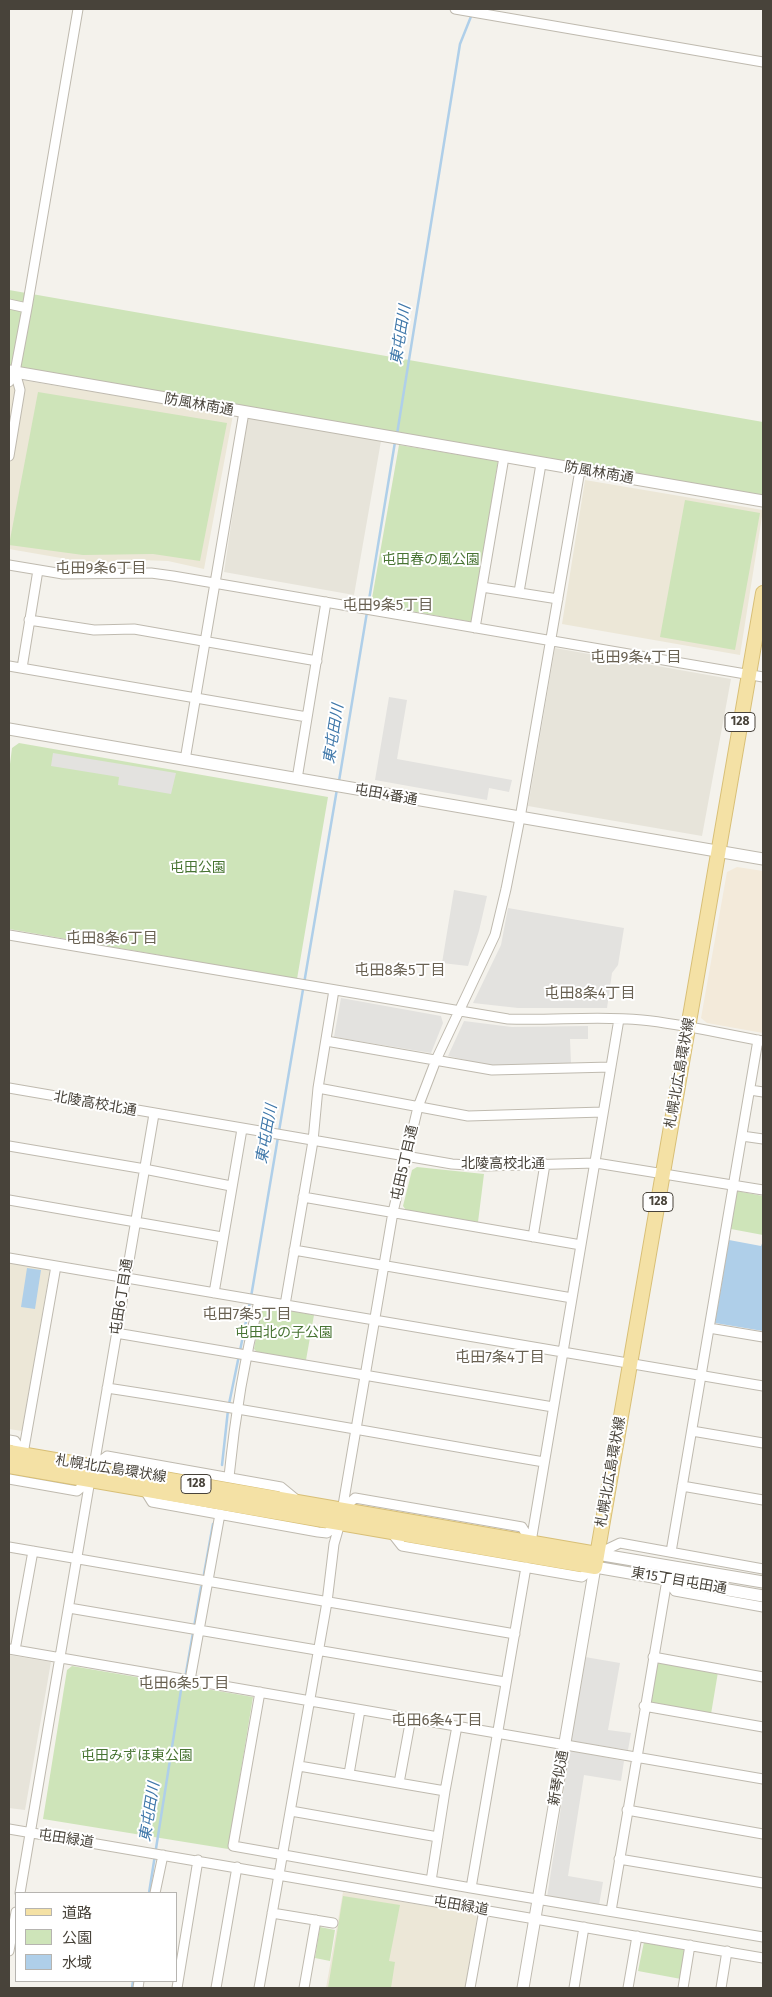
<!DOCTYPE html>
<html>
<head>
<meta charset="utf-8">
<style>
	body { margin:0 }
	#map { position:relative; width:772px; height:1997px; overflow:hidden; background:#f4f2ec; font-family:"Fira Sans","Noto Sans JP",sans-serif }
	canvas { display:block }
	.frame { position:absolute; inset:0; border:10px solid #48433a; pointer-events:none }
	.legend { position:absolute; left:15px; top:1892px; width:162px; height:90px; box-sizing:border-box; background:#fff; border:1px solid #b6b4b0; margin:0; padding:6px 9px; list-style:none; font-size:15px; color:#48433a }
	.legend li { display:flex; align-items:center; gap:10px; height:25px }
	.legend b { width:25px; border:1px solid #b6b4b0 }
</style>
</head>
<body>
<div id="map">
<canvas width="772" height="1997"></canvas>
<div class="frame"></div>
<ul class="legend">
<li><b style="height:6px;background:#f4e1a5"></b>道路</li>
<li><b style="height:14px;background:#cee4b9"></b>公園</li>
<li><b style="height:14px;background:#afcfe9"></b>水域</li>
</ul>
</div>
<script>
const g = document.querySelector('canvas').getContext('2d');
g.lineJoin = 'round';
function fillPath(path, color) { g.fillStyle = color; g.fill(path, 'evenodd'); }
function stroke(path, color, width, dash) { g.strokeStyle = color; g.lineWidth = width; g.lineCap = dash ? 'butt' : 'round'; g.setLineDash(dash || []); g.stroke(path); }
function write(font, color, halo, rows, align = 'center') {
  g.font = font + ' "Fira Sans","Noto Sans JP",sans-serif'; g.lineWidth = 4; g.setLineDash([]); g.textBaseline = 'middle'; g.strokeStyle = halo; g.fillStyle = color; for (const [text, x, y, turn = 0] of rows) {
    g.save(); g.translate(x, y); g.rotate((+turn || 0) * Math.PI / 180); g.textAlign = isNaN(turn) ? turn : align; if (halo) g.strokeText(text, 0, 0); g.fillText(text, 0, 0); g.restore();
  }
}
const residential = new Path2D(`
	M247 418 381 441 354 595 224 572Z
	M555 648 731 679 702 836 528 806Z
	M9 1655 51 1662 25 1810 9 1808Z`);
const commercial = new Path2D(`
	M737 867 763 871V1033L707 1023 701 1018 727 872Z`);
const education = new Path2D(`
	M9 378 233 415 204 569 168 561 138 560 90 563 9 549Z
	M585 480 763 510 740 655 562 624Z
	M9 1262 50 1269 22 1431 9 1429Z
	M343 1892 475 1914 477 1918 465 1988H326Z`);
const green = new Path2D(`
	M9 290 763 422V495L9 369Z
	M38 392 227 423 200 561 153 554 83 555 9 545Z
	M399 445 498 461 472 622 371 604Z
	M685 500 760 513 735 650 660 637Z
	M19 743 328 797 297 979 9 929V772L12 748Z
	M417 1167 484 1174 478 1222 406 1210 403 1206 412 1170Z
	M737 1191 763 1196V1235L731 1229Z
	M264 1306 314 1315 306 1360 257 1352 254 1349 261 1309Z
	M652 1661 718 1672 711 1714 644 1702Z
	M72 1666 253 1697 228 1849 43 1819 67 1670Z
	M343 1896 400 1905 389 1961 395 1962 391 1988H328Z
	M320 1927 335 1930 330 1961 315 1958Z
	M644 1942 686 1949 681 1979 638 1971Z`);
const parking = new Path2D(`
	M389 697 407 700 397 759 512 780 509 792 489 788 487 800 375 780Z
	M53 753 176 773 171 794 118 785 119 777 51 766Z
	M454 890 487 896 479 931 468 966 442 963Z
	M508 908 624 928 618 965 612 973 607 1008H518L473 1003 501 945Z
	M341 998 441 1016 443 1023 431 1053 334 1037Z
	M464 1021 512 1027 588 1026V1039H570L571 1063 492 1066 448 1056Z
	M585 1657 620 1663 608 1730 631 1733 628 1750 571 1741Z
	M570 1750 624 1761 621 1781 584 1775 568 1876 603 1882 599 1905 547 1897Z`);
const water = new Path2D(`
	M729 1240 761 1246 763 1241V1331L715 1323Z
	M27 1268 41 1270 35 1309 21 1307Z`);
const stream = new Path2D(`
	M397 434 460 44 472 14
	M368 606 395 442
	M339 781 367 612
	M279 1131 337 789
	M251 1297 278 1137
	M229 1404 250 1302
	M222 1465 228 1410
	M204 1574 213 1524
	M149 1893 181 1690 186 1673 201 1587
	M132 1988 133 1981`);
const minor = new Path2D(`
	M455 9 763 62
	M9 304 27 308 78 9
	M9 382 15 372 27 308
	M9 456 20 390 15 372
	M9 565 63 574 151 573 173 576 763 677
	M482 587 558 599
	M519 592 541 464
	M29 620 94 630 134 629 317 661
	M475 628 504 457
	M9 666 307 717
	M22 668 38 570
	M185 760 244 412
	M297 779 326 602
	M9 935 508 1019C552 1021 597 1015 642 1020 683 1024 723 1034 763 1041
	M326 1041 492 1070 611 1067
	M9 1088 452 1164 485 1166 596 1163 763 1190
	M318 1088 468 1116 603 1112
	M750 1090 763 1092
	M742 1136 763 1139
	M9 1146 139 1168 231 1186
	M303 1197 581 1245
	M9 1200 222 1237
	M533 1237 545 1164
	M294 1250 572 1298
	M9 1258 763 1386
	M214 1293 242 1129
	M285 1305 313 1141 318 1088 334 990
	M709 1328 763 1337
	M116 1333 553 1407
	M107 1388C253 1410 398 1437 544 1462
	M692 1431 763 1443
	M9 1440 15 1441 23 1454
	M23 1454 56 1266
	M94 1466 107 1456 281 1487 298 1501
	M229 1477C235 1415 244 1361 259 1301
	M9 1479 77 1491 90 1480
	M682 1486 763 1500
	M144 1489 152 1502 318 1532 327 1533 340 1523
	M343 1509 355 1498 522 1527 531 1542
	M391 1532 402 1546 582 1577 595 1567
	M531 1542 619 1019
	M9 1547 515 1634
	M671 1552 758 1040
	M597 1554 620 1543 763 1569
	M526 1567 471 1888 763 1937
	M667 1580 675 1591 763 1607
	M69 1608 505 1682
	M9 1649 763 1779
	M15 1650 33 1551
	M653 1657 763 1677
	M190 1680 220 1514
	M260 1692 233 1846 471 1888
	M644 1706 763 1727
	M299 1766 445 1791 457 1726
	M349 1774 360 1710
	M399 1783 411 1718
	M627 1810 763 1834
	M291 1811 438 1837
	M9 1829 763 1958
	M619 1859 763 1883
	M431 1881 445 1791
	M20 1893 90 1480 94 1466 154 1114
	M155 1893 163 1855
	M611 1911 667 1580
	M272 1913 333 1923
	M9 1951 16 1912
	M138 1988 139 1981
	M177 1988 198 1860
	M216 1988 237 1867
	M259 1988 327 1602 334 1544 340 1523 393 1212 418 1107 436 1060 495 935 506 889 520 818 580 470
	M304 1988 316 1920
	M470 1988 484 1910
	M574 1988 584 1927
	M628 1988 637 1936
	M683 1988 690 1945
	M721 1988 727 1951`);
const tertiary = new Path2D(`
	M9 371 763 501
	M9 729 763 859
	M597 1554 763 1582
	M523 1988 595 1567 763 1596`);
const primary = new Path2D(`
	M9 1452 597 1554
	M9 1466 595 1567 763 593`);
const shields = [
	[740,722,30],
	[658,1202,30],
	[196,1484,30]
];
const shieldNames = [
	["128",740,722],
	["128",658,1202],
	["128",196,1484]
];
const streetNames = [
	["防風林南通",199,405,10],
	["防風林南通",599,473,10],
	["屯田4番通",386,795,10],
	["札幌北広島環状線",680,1073,-80],
	["北陵高校北通",95,1104,10],
	["屯田5丁目通",405,1163,-77],
	["北陵高校北通",503,1164],
	["屯田6丁目通",122,1297,-81],
	["札幌北広島環状線",111,1469,9],
	["札幌北広島環状線",611,1472,-80],
	["東15丁目屯田通",679,1581,10],
	["新琴似通",559,1778,-80],
	["屯田緑道",66,1839,9],
	["屯田緑道",461,1906,10]
];
const parkNames = [
	["屯田春の風公園",431,560],
	["屯田公園",198,868],
	["屯田北の子公園",284,1333],
	["屯田みずほ東公園",137,1756]
];
const waterNames = [
	["東屯田川",401,335,-81],
	["東屯田川",334,734,-81],
	["東屯田川",267,1134,-80],
	["東屯田川",150,1812,-81]
];
const neighbourhoodNames = [
	["屯田9条6丁目",101,569],
	["屯田9条5丁目",388,606],
	["屯田9条4丁目",636,658],
	["屯田8条6丁目",112,939],
	["屯田8条5丁目",400,971],
	["屯田8条4丁目",590,994],
	["屯田7条5丁目",247,1315],
	["屯田7条4丁目",500,1358],
	["屯田6条5丁目",184,1684],
	["屯田6条4丁目",437,1721]
];
fillPath(residential, '#e7e4da');
fillPath(commercial, '#f3eada');
fillPath(education, '#ece7d7');
fillPath(green, '#cee4b9');
fillPath(parking, '#e3e2df');
fillPath(water, '#afcfe9');
stroke(stream, '#afcfe9', 2.5);
stroke(minor, '#bfbaaf', 11);
stroke(tertiary, '#bfbaaf', 13);
stroke(primary, '#d8bf76', 16);
stroke(minor, '#fff', 9);
stroke(tertiary, '#fff', 11);
stroke(primary, '#f4e1a5', 14);
for (const [x, y, w] of shields) { const box = new Path2D(); box.roundRect(x - w / 2, y - 9.5, w, 19, 4); g.fillStyle = '#fff'; g.fill(box); stroke(box, '#48433a', 1); }
write('bold 12px', '#48433a', null, shieldNames);
write('14px', '#48433a', '#fff', streetNames);
write('14px', '#487433', '#fff', parkNames);
write('italic 15px', '#3e77a9', '#fff', waterNames);
write('15px', '#696152', '#fff', neighbourhoodNames);
</script>
</body>
</html>
